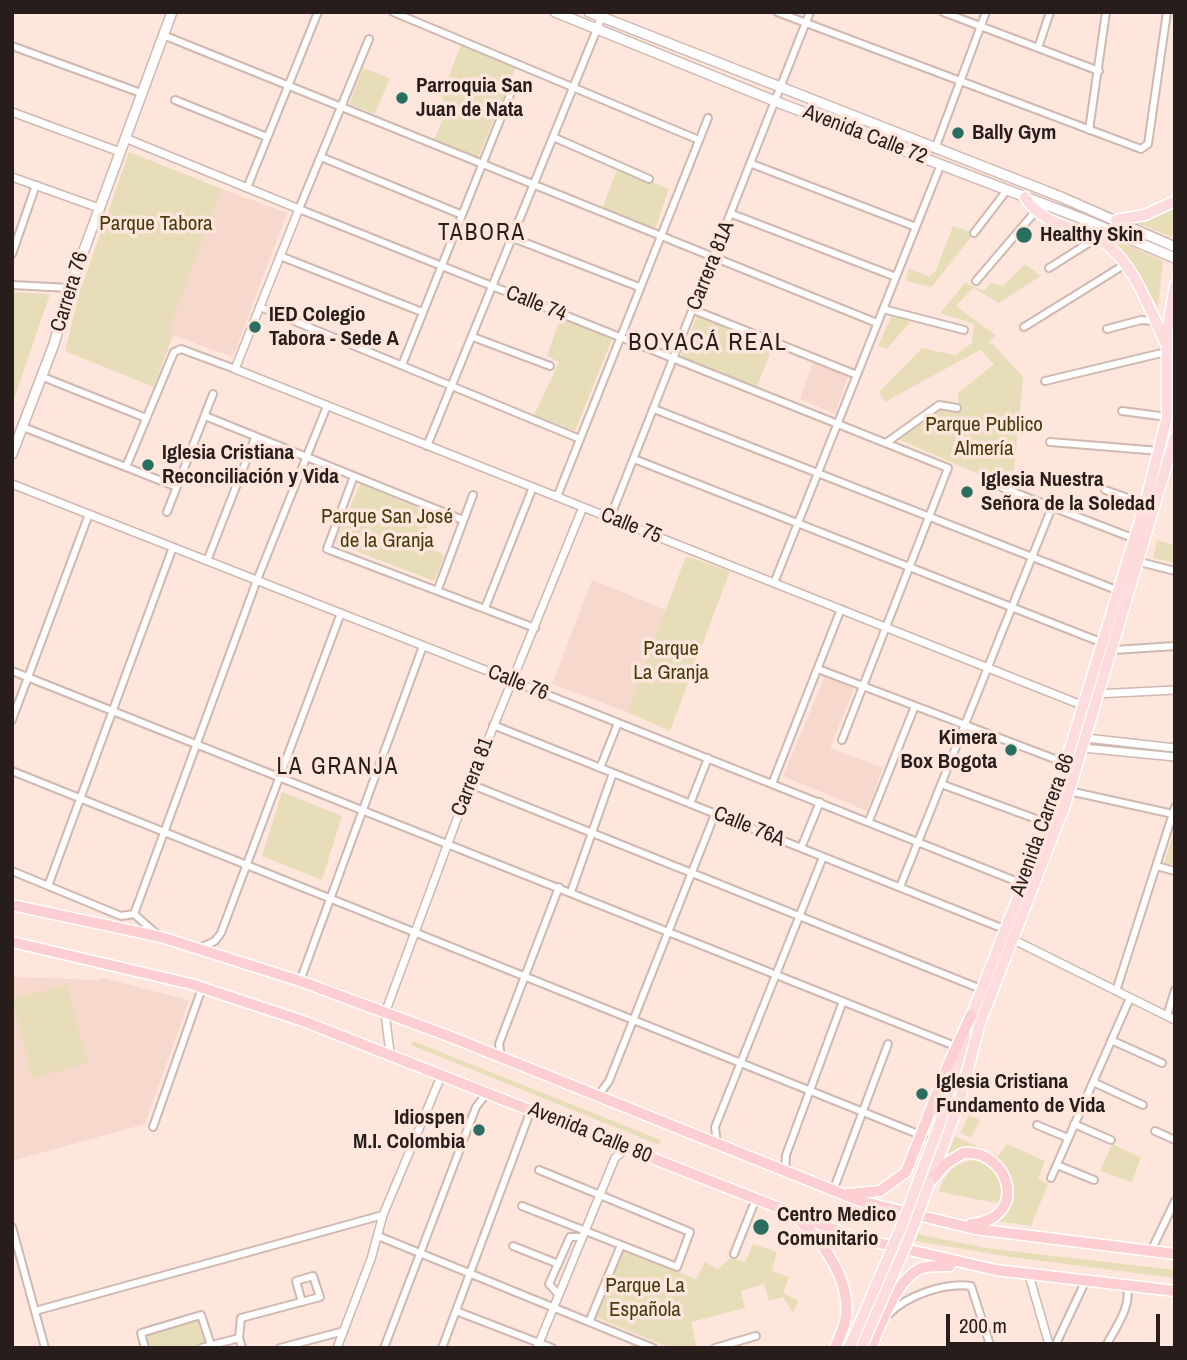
<!DOCTYPE html>
<html>
<head>
<meta charset="utf-8">
<style>
	body { margin:0 }
	#map { position:relative; width:1187px; height:1360px; overflow:hidden; background:#fee6dd; font-family:"Archivo Narrow",sans-serif }
	canvas { display:block }
	.frame { position:absolute; inset:0; border:14px solid #271e1b; pointer-events:none }
	.scale { position:absolute; left:946px; top:1314px; width:214px; height:32px; box-sizing:border-box; border:4px solid #271e1b; border-top:0; padding-left:9px; font-size:21px; line-height:24px; white-space:nowrap; color:#271e1b; -webkit-text-stroke:5px #fee6dd; paint-order:stroke }
</style>
</head>
<body>
<div id="map">
<canvas width="1187" height="1360"></canvas>
<div class="frame"></div>
<div class="scale">200 m</div>
</div>
<script>
const g = document.querySelector('canvas').getContext('2d');
g.lineJoin = 'round';
function fillPath(path, color) { g.fillStyle = color; g.fill(path, 'evenodd'); }
function stroke(path, color, width, dash) { g.strokeStyle = color; g.lineWidth = width; g.lineCap = dash ? 'butt' : 'round'; g.setLineDash(dash || []); g.stroke(path); }
function write(font, color, halo, rows, align = 'center') {
  g.font = font + ' "Archivo Narrow",sans-serif'; g.lineWidth = 7; g.setLineDash([]); g.textBaseline = 'middle'; g.strokeStyle = halo; g.fillStyle = color; for (const [text, x, y, turn = 0] of rows) {
    g.save(); g.translate(x, y); g.rotate((+turn || 0) * Math.PI / 180); g.textAlign = isNaN(turn) ? turn : align; if (halo) g.strokeText(text, 0, 0); g.fillText(text, 0, 0); g.restore();
  }
}
const built = new Path2D(`
	M222 189 287 213 233 357 167 333Z
	M813 361 848 376 835 414 800 399Z
	M592 580 666 610 627 712 552 684Z
	M825 676 854 689 830 748 883 768 867 811 783 776Z
	M12 977 99 980 103 978 189 1000 145 1124 12 1161Z`);
const green = new Path2D(`
	M461 45 516 67 478 158 434 140 447 108 441 96Z
	M363 68 390 78 375 114 349 104Z
	M129 152 222 189 168 332 173 335 154 387 65 351 79 294Z
	M618 167 669 189 655 229 602 209Z
	M1175 207 1172 237 1137 223Z
	M953 226 974 233 932 287 906 281 909 268 930 277 936 270Z
	M1107 235 1163 261 1158 308 1130 261Z
	M1025 264 1041 276 999 303 973 288 956 306 996 335 987 345 992 343 1023 377 1014 470 1004 472 997 482 898 439 939 410 959 412 958 393 994 364 980 350 885 402 879 392 922 348 955 355 972 343 974 324 940 313 965 283 984 291 990 283 1003 286Z
	M12 292 50 294 12 405Z
	M892 315 910 322 887 349 878 346Z
	M697 316 773 346 757 387 680 357Z
	M560 318 612 339 575 431 534 415 559 362 547 356Z
	M360 484 432 514 421 544 445 555 434 581 335 543Z
	M1157 540 1175 545V563L1153 558Z
	M686 556 730 571 670 731 627 712Z
	M282 792 342 816 322 880 262 856Z
	M1175 829V865L1164 863Z
	M67 985 88 1063 32 1079 12 999Z
	M413 1041 661 1140 659 1145 411 1045Z
	M969 1115 980 1120 971 1138 960 1133Z
	M955 1136 998 1156 1007 1144 1045 1161 1038 1179 1048 1184 1031 1226 997 1221 1014 1202C1014 1167 984 1131 948 1154Z
	M1112 1144 1141 1158 1132 1182 1100 1171Z
	M972 1160C996 1163 1006 1182 1002 1204L939 1192C943 1175 955 1163 972 1160Z
	M918 1234 986 1248 1175 1270V1278L1011 1257 915 1241Z
	M753 1244 777 1252 772 1271 789 1277 783 1293 798 1301 793 1313 783 1297 769 1301 764 1284 741 1291 745 1308 691 1322 697 1348H670L595 1317 622 1251 696 1279 705 1262 718 1269 730 1258 745 1262Z
	M200 1320 207 1342 187 1348H148L144 1335Z`);
const minor = new Path2D(`
	M393 12 699 140
	M777 12 1141 149 1148 144 1167 12
	M943 12 1099 71
	M163 35 877 323
	M369 39 299 209 948 468 842 740
	M12 46 141 93
	M1038 48 1050 12
	M175 100 267 137
	M1089 130 1106 12
	M553 137 649 179
	M935 149 986 12
	M321 157 460 214
	M752 164 916 227
	M247 188 318 12
	M732 214 896 277
	M974 233 1007 190
	M513 238 639 287
	M12 254 36 185
	M280 256 422 312
	M1049 268 1095 239
	M976 281 1035 212
	M12 285 70 288
	M260 307 580 439
	M883 309 964 330
	M694 310 857 375
	M1024 327 1124 265
	M1107 329 1141 320 1155 321
	M473 337 550 366
	M402 365 510 95
	M43 377 146 418
	M1045 381 1166 352
	M654 409 1119 591
	M1122 411 1167 417
	M205 416 463 520
	M23 427 177 487
	M1050 442 1160 451
	M886 443 939 405 957 408
	M427 446 597 29
	M634 459 1103 643
	M126 467 174 352 181 349 235 369
	M354 476 327 549 535 628
	M1003 488 1135 539
	M1105 490 1145 504
	M557 497 708 118
	M167 512 213 394
	M610 518 810 12
	M207 561 255 438
	M1140 562 1175 571
	M774 583 941 164
	M438 589 473 495
	M485 608 533 487
	M1114 650 1175 646
	M818 669 1068 764
	M12 671 960 1048
	M513 681 1023 884
	M12 720 89 514
	M493 725 1004 929
	M600 768 618 723
	M12 771 923 1136
	M470 784 981 989
	M772 784 841 609
	M941 784 1047 823
	M1069 791 1173 814
	M690 804 708 758
	M869 821 915 706
	M801 848 820 802
	M1156 866 1175 871
	M12 871 121 916 134 914
	M48 886 173 547
	M900 887 1052 507
	M571 892 613 773
	M134 914 257 580 327 406
	M134 914 159 936
	M200 948 215 941 221 933 341 613
	M300 981 423 646
	M1116 991 1175 807
	M1167 1016 1175 990
	M1111 1040 1162 1063
	M501 1056 499 1044 559 887
	M1093 1082 1143 1105
	M598 1096 609 1081 715 814
	M1074 1124 1111 1140
	M1037 1125 1068 1138
	M153 1127 202 988
	M1155 1131 1175 1140
	M717 1144 715 1127 823 857
	M1057 1165 1094 1180
	M785 1171 786 1155 843 1001
	M1051 1178 1130 998
	M833 1191 888 1044
	M522 1206 677 1267 690 1232 539 1170
	M12 1227 45 1348
	M378 1236 653 1348
	M513 1246 556 1263
	M1151 1251 1175 1201
	M734 1254 755 1201
	M559 1295 549 1284 570 1237H583
	M35 1311 383 1215
	M456 1311 552 1348
	M889 1314C906 1296 945 1282 971 1286L991 1348
	M590 1320 621 1245
	M145 1348 141 1333 201 1315 211 1345
	M201 1348 239 1338
	M242 1348 239 1338 241 1318 320 1297 313 1276 296 1281 302 1302
	M280 1348 344 1331
	M384 1348 476 1107 488 1092
	M442 1348 528 1118V1108
	M715 1348 756 1336
	M1054 1348 1086 1280
	M1105 1348C1113 1331 1134 1305 1126 1285`);
const tertiary = new Path2D(`
	M597 29 603 12
	M12 112 120 152
	M125 138 299 209 235 369 1084 706
	M12 177 99 208
	M12 484 513 681
	M1095 694 1175 690
	M1086 738 1175 748
	M1083 748 1175 757
	M1012 939 1175 1020
	M390 1053 385 1013 470 784 583 507
	M1029 1275 1050 1348
	M337 1348 371 1259 383 1215 442 1074
	M537 1348 615 1158 627 1148`);
const secondary = new Path2D(`
	M555 12 777 102 1083 219 1175 258
	M589 12 1061 197 1175 247
	M12 454 54 344 70 288 172 12`);
const primary = new Path2D(`
	M1025 197C1044 230 1086 225 1112 249 1137 272 1151 313 1166 344
	M1116 220 1145 215 1175 201
	M969 1022 1047 823 1145 504 1167 417V332L1175 285
	M940 1123 965 1036
	M930 1181 959 1103 980 1023 1065 805 1175 437`);
const trunk = new Path2D(`
	M12 905 161 937 300 981 451 1037 860 1201 975 1229 1175 1254
	M12 942 191 984 303 1021 853 1237 996 1270 1175 1291
	M930 1182 947 1163 963 1153C1010 1149 1030 1219 971 1224
	M848 1194 880 1191 906 1172 948 1065 971 1015
	M801 1222C825 1244 850 1281 846 1316 845 1327 839 1337 835 1348
	M871 1348C880 1326 898 1276 922 1268 931 1265 941 1266 950 1266`);
const primaryBridge = new Path2D(`
	M849 1348 900 1230 940 1123
	M861 1348 908 1241 930 1182`);
const markers = [
	[402,98,7,"#2a6e60"],
	[958,133,7,"#2a6e60"],
	[1024,235,9,"#2a6e60"],
	[255,327,7,"#2a6e60"],
	[148,465,7,"#2a6e60"],
	[967,492,7,"#2a6e60"],
	[1011,750,7,"#2a6e60"],
	[922,1094,7,"#2a6e60"],
	[479,1130,7,"#2a6e60"],
	[761,1227,9,"#2a6e60"]
];
const poiNames = [
	["Parroquia San",416,86],
	["Juan de Nata",416,110],
	["Bally Gym",972,133],
	["Healthy Skin",1040,235],
	["IED Colegio",269,315],
	["Tabora - Sede A",269,339],
	["Iglesia Cristiana",162,453],
	["Reconciliación y Vida",162,477],
	["Iglesia Nuestra",981,480],
	["Señora de la Soledad",981,504],
	["Kimera",997,738,"right"],
	["Box Bogota",997,762,"right"],
	["Iglesia Cristiana",936,1082],
	["Fundamento de Vida",936,1106],
	["Idiospen",465,1118,"right"],
	["M.I. Colombia",465,1142,"right"],
	["Centro Medico",777,1215],
	["Comunitario",777,1239]
];
const streetNames = [
	["Avenida Calle 72",865,135,21],
	["Carrera 81A",711,266,-68],
	["Carrera 76",70,292,-73],
	["Calle 74",536,304,22],
	["Calle 75",631,526,22],
	["Calle 76",518,683,22],
	["Carrera 81",473,777,-69],
	["Avenida Carrera 86",1043,825,-70],
	["Calle 76A",749,827,22],
	["Avenida Calle 80",590,1133,22]
];
const parkNames = [
	["Parque Tabora",156,224],
	["Parque Publico",984,425],
	["Almería",984,449],
	["Parque San José",387,517],
	["de la Granja",387,541],
	["Parque",671,649],
	["La Granja",671,673],
	["Parque La",645,1286],
	["Española",645,1310]
];
const neighbourhoodNames = [
	["TABORA",482,234],
	["LA GRANJA",338,768]
];
const quarterNames = [
	["BOYACÁ REAL",708,344]
];
fillPath(built, '#f7d8cc');
fillPath(green, '#e7deb9');
stroke(minor, '#ceb8af', 10);
stroke(tertiary, '#ceb8af', 10);
stroke(secondary, '#ceb8af', 12);
stroke(primary, '#fff', 13);
stroke(trunk, '#fff', 13);
stroke(minor, '#fff', 6);
stroke(tertiary, '#fff', 7);
stroke(secondary, '#fff', 9);
stroke(primary, '#fedbdd', 10);
stroke(trunk, '#fecfd2', 10);
stroke(primaryBridge, '#fff', 13, []);
stroke(primaryBridge, '#fedbdd', 10);
for (const [x, y, r, color] of markers) { const dot = new Path2D(); dot.arc(x, y, r, 0, 2 * Math.PI); g.fillStyle = color; g.fill(dot); stroke(dot, '#fee6dd', 2.5); }
write('bold 21px', '#271e1b', '#fee6dd', poiNames, 'left');
write('21px', '#271e1b', '#fee6dd', streetNames);
write('21px', '#473c0c', '#fee6dd', parkNames);
g.letterSpacing = '2px';
write('23px', '#271e1b', '#fee6dd', neighbourhoodNames);
g.letterSpacing = '0px';
g.letterSpacing = '2px';
write('24px', '#271e1b', '#fee6dd', quarterNames);
g.letterSpacing = '0px';
</script>
</body>
</html>
